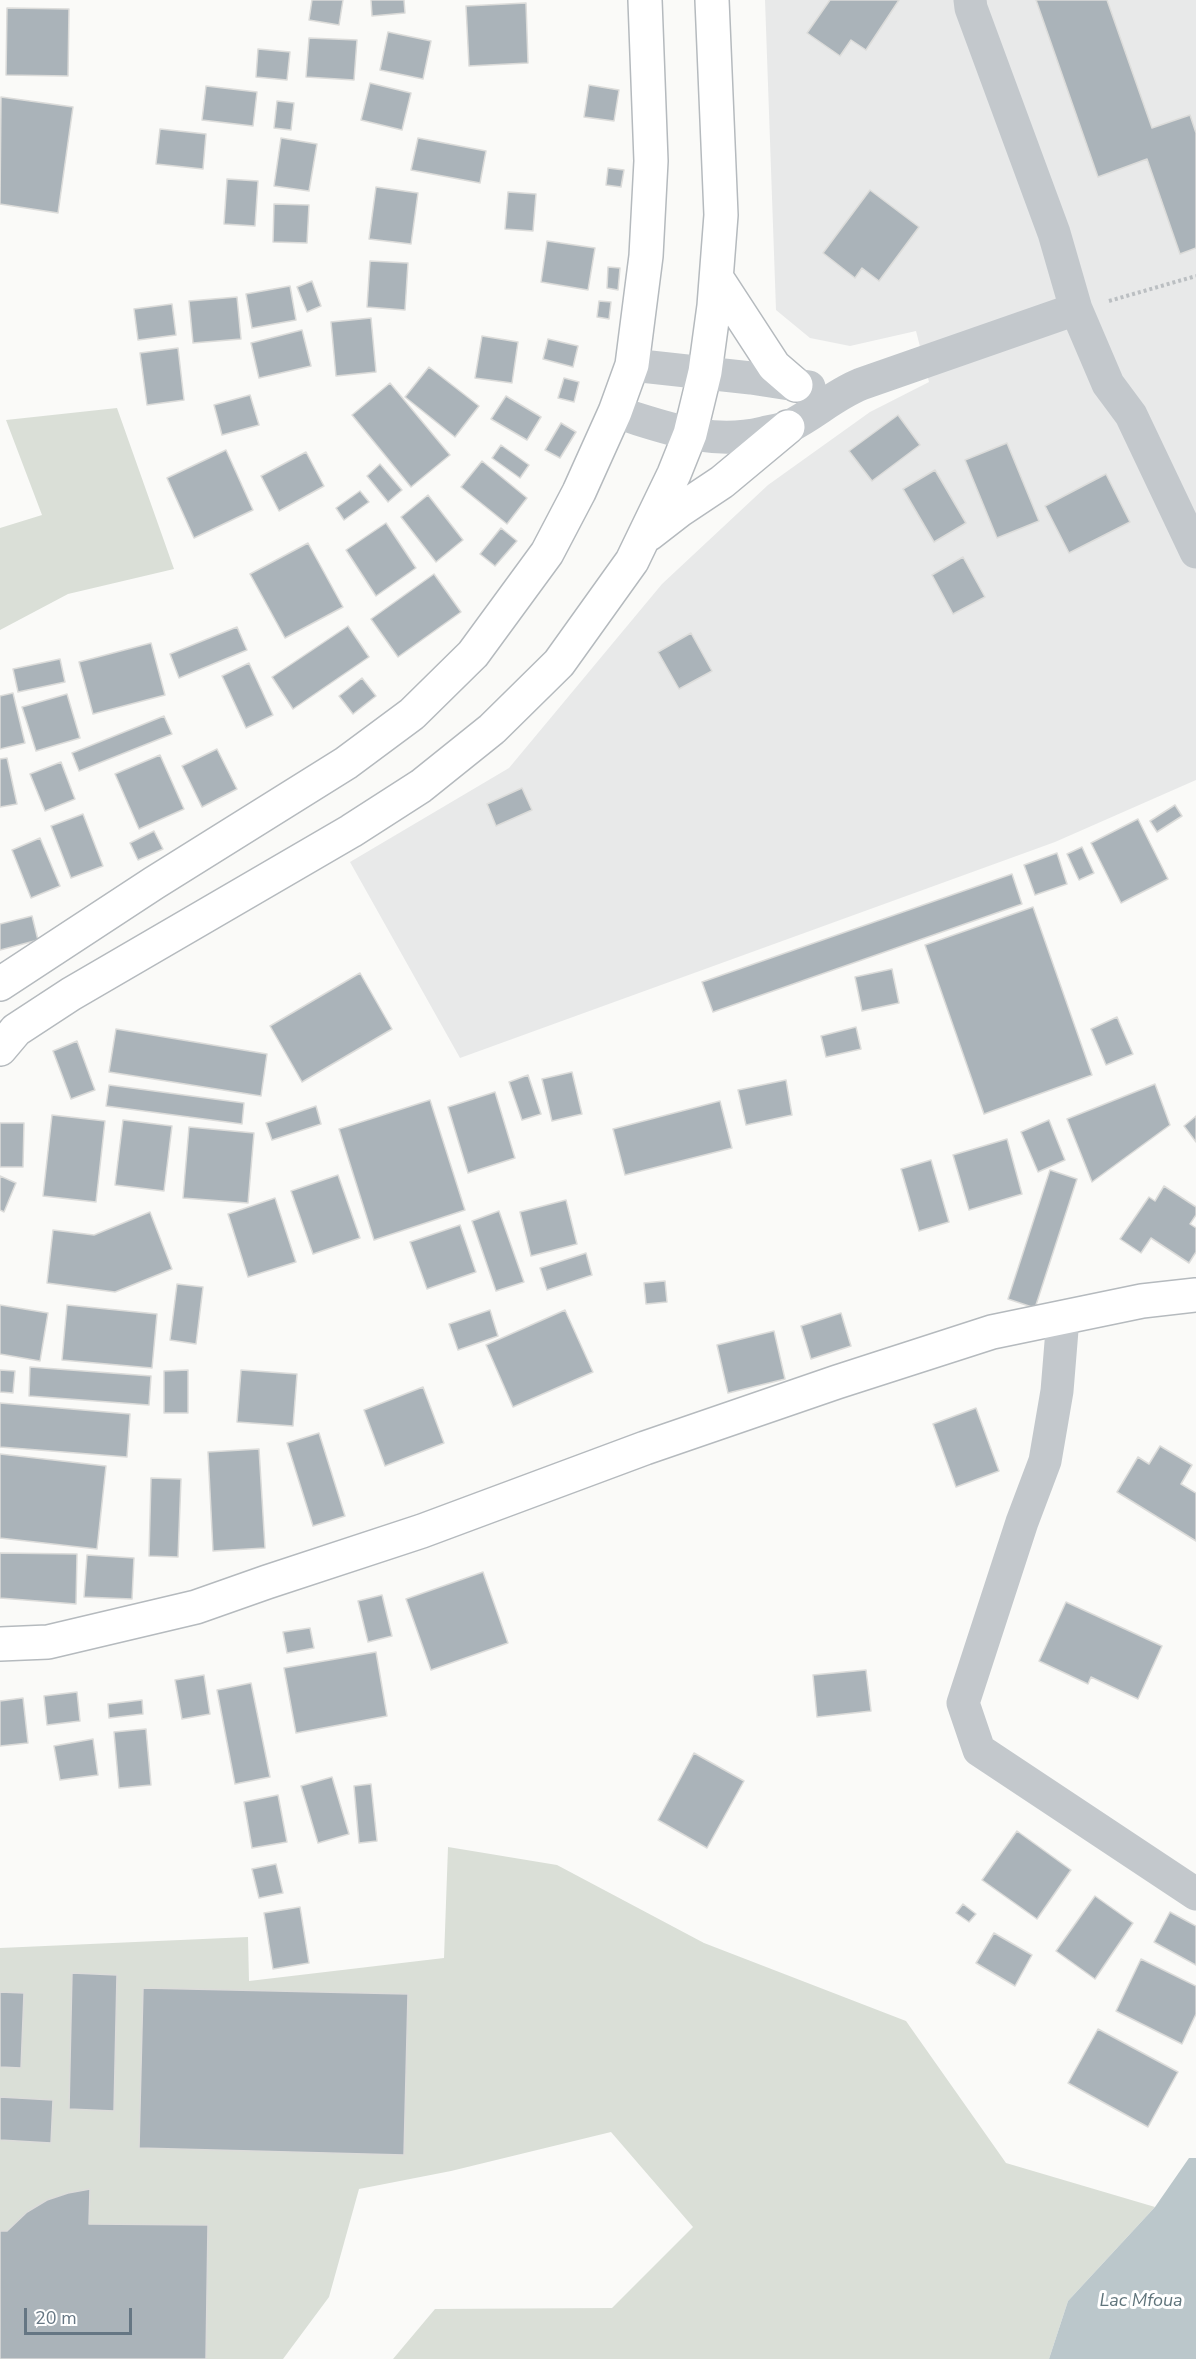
<!DOCTYPE html>
<html>
<head>
<meta charset="utf-8">
<style>
	body { margin:0 }
	#map { position:relative; width:1196px; height:2359px; overflow:hidden; background:#fafaf8; font-family:"Nunito Sans",sans-serif }
	canvas { display:block }
	.scale { position:absolute; left:24px; top:2308px; width:108px; height:27px; box-sizing:border-box; border:3px solid #657683; border-top:0; padding-left:8px; font-size:18px; line-height:21px; white-space:nowrap; color:#657683; -webkit-text-stroke:4px #fff; paint-order:stroke }
</style>
</head>
<body>
<div id="map">
<canvas width="1196" height="2359"></canvas>
<div class="scale">20 m</div>
</div>
<script>
const g = document.querySelector('canvas').getContext('2d');
g.lineJoin = 'round';
function fillPath(path, color) { g.fillStyle = color; g.fill(path, 'evenodd'); }
function stroke(path, color, width, dash) { g.strokeStyle = color; g.lineWidth = width; g.lineCap = dash ? 'butt' : 'round'; g.setLineDash(dash || []); g.stroke(path); }
function write(font, color, halo, rows, align = 'center') {
  g.font = font + ' "Nunito Sans",sans-serif'; g.lineWidth = 6; g.setLineDash([]); g.textBaseline = 'middle'; g.strokeStyle = halo; g.fillStyle = color; for (const [text, x, y, turn = 0] of rows) {
    g.save(); g.translate(x, y); g.rotate((+turn || 0) * Math.PI / 180); g.textAlign = isNaN(turn) ? turn : align; if (halo) g.strokeText(text, 0, 0); g.fillText(text, 0, 0); g.restore();
  }
}
const built = new Path2D(`
	M765 0H1196V780L1055 842 460 1058 350 862 509 768 662 584 768 485 870 412 929 382 916 331 850 346 810 338 776 310Z`);
const green = new Path2D(`
	M117 408 174 569 68 594 0 630V528L42 515 6 420Z
	M448 1847 557 1865 704 1943 906 2021 1006 2163 1155 2207 1068 2301 1049 2359H393L435 2309 612 2308 693 2227 611 2132 451 2171 359 2189 329 2297 283 2359H0V1948L248 1937 249 1981 444 1958Z`);
const water = new Path2D(`
	M1189 2158H1196V2359H1049L1068 2301 1155 2207Z`);
const building = new Path2D(`
	M312 0H343L339 25 309 20Z
	M371 0H404L405 13 372 16Z
	M830 0H899L866 50 851 40 840 56 807 33Z
	M1036 0H1107L1152 128 1190 115 1196 133V248L1180 254 1147 159 1098 177Z
	M526 3 528 63 469 66 466 6Z
	M7 8 69 9 68 76 6 75Z
	M388 32 431 41 423 79 380 70Z
	M309 38 357 40 354 80 306 77Z
	M258 49 290 52 287 80 256 77Z
	M370 83 411 93 402 130 361 120Z
	M589 85 619 90 614 121 584 117Z
	M206 86 257 92 253 126 202 120Z
	M1 97 73 107 58 213 0 204Z
	M277 101 294 103 291 130 274 128Z
	M160 129 206 134 203 169 156 164Z
	M281 138 317 144 309 191 274 186Z
	M418 138 486 151 480 183 411 170Z
	M608 168 624 170 621 187 606 185Z
	M227 179 258 181 255 226 224 224Z
	M376 187 418 193 411 244 369 239Z
	M870 190 919 227 879 281 862 268 855 278 823 253Z
	M508 192 536 194 533 231 505 229Z
	M274 204 309 205 307 243 273 242Z
	M547 241 595 248 588 290 541 282Z
	M370 261 408 263 405 310 367 307Z
	M608 267 620 268 618 290 607 288Z
	M312 281 321 306 307 312 297 287Z
	M290 286 296 320 252 328 246 294Z
	M237 297 241 339 193 343 189 301Z
	M599 301 611 302 609 319 597 317Z
	M172 304 176 335 138 340 134 309Z
	M371 318 376 372 336 376 331 322Z
	M302 330 311 366 259 378 251 343Z
	M482 336 518 342 512 383 475 378Z
	M548 339 578 346 573 367 543 359Z
	M178 348 184 400 147 405 140 353Z
	M429 367 479 406 455 437 405 397Z
	M564 378 579 382 574 402 558 398Z
	M390 383 450 455 411 487 352 415Z
	M250 395 259 425 222 435 214 405Z
	M506 396 541 417 527 440 491 419Z
	M898 415 920 445 872 481 849 451Z
	M561 423 576 432 560 458 545 450Z
	M1007 443 1039 521 997 538 965 460Z
	M501 445 529 465 520 478 492 458Z
	M226 450 253 510 194 538 167 478Z
	M306 452 324 486 279 511 261 476Z
	M482 461 527 498 507 524 461 487Z
	M380 464 402 490 388 502 367 476Z
	M935 470 966 523 934 542 903 489Z
	M1106 474 1130 522 1069 553 1045 506Z
	M360 491 369 502 344 520 336 508Z
	M428 495 463 540 436 562 401 517Z
	M386 523 416 568 376 596 346 550Z
	M501 528 517 541 495 566 480 554Z
	M308 543 343 607 285 638 250 574Z
	M963 557 985 597 953 614 932 575Z
	M434 574 461 612 398 657 371 619Z
	M348 626 369 657 293 709 272 677Z
	M237 627 247 650 179 678 170 654Z
	M691 633 712 671 679 689 658 652Z
	M151 643 165 695 93 714 79 662Z
	M60 659 65 682 18 692 13 669Z
	M249 663 273 715 246 728 222 676Z
	M362 678 376 696 353 714 339 696Z
	M13 693 25 743 0 749V696Z
	M67 694 80 738 36 751 22 707Z
	M164 716 172 734 79 771 72 753Z
	M217 749 237 789 202 807 182 766Z
	M160 755 184 809 139 829 115 774Z
	M7 758 17 804 0 807V759Z
	M61 762 75 799 45 811 30 774Z
	M522 788 532 810 496 826 487 804Z
	M1175 805 1182 816 1157 832 1150 821Z
	M83 814 103 866 71 878 51 826Z
	M1138 819 1168 879 1121 903 1091 843Z
	M154 831 163 849 138 860 130 843Z
	M40 838 60 886 31 898 12 850Z
	M1082 847 1094 873 1079 880 1067 854Z
	M1057 853 1067 884 1035 895 1024 865Z
	M1012 874 1022 904 713 1012 702 982Z
	M1033 907 1092 1075 984 1114 925 945Z
	M32 916 38 940 0 950V924Z
	M892 969 899 1003 862 1011 855 977Z
	M360 973 392 1029 302 1082 270 1026Z
	M1117 1017 1133 1054 1106 1065 1091 1029Z
	M856 1027 861 1049 826 1057 821 1036Z
	M116 1029 267 1054 261 1096 109 1072Z
	M77 1041 95 1090 71 1099 53 1051Z
	M572 1072 582 1114 552 1121 542 1079Z
	M528 1075 541 1114 522 1120 509 1082Z
	M786 1080 792 1115 746 1125 738 1090Z
	M1155 1084 1170 1125 1092 1182 1067 1119Z
	M109 1085 244 1103 242 1124 106 1106Z
	M495 1092 515 1158 468 1173 448 1107Z
	M430 1100 465 1210 374 1240 339 1129Z
	M720 1101 732 1148 625 1175 613 1129Z
	M316 1106 321 1124 272 1140 266 1123Z
	M52 1115 105 1121 96 1202 43 1196Z
	M1196 1116V1142L1184 1126Z
	M123 1120 172 1126 164 1191 115 1185Z
	M1049 1120 1065 1160 1038 1172 1021 1132Z
	M0 1123H24L23 1167H0Z
	M189 1127 254 1133 248 1203 183 1198Z
	M1007 1139 1022 1194 969 1210 953 1155Z
	M931 1160 949 1222 919 1231 901 1169Z
	M1050 1170 1077 1179 1035 1308 1008 1299Z
	M338 1175 360 1238 313 1254 291 1191Z
	M0 1176 16 1183 4 1212 0 1210Z
	M1164 1186 1196 1207V1215L1190 1224 1196 1228V1252L1189 1263 1151 1238 1141 1253 1120 1239 1149 1197 1155 1201Z
	M275 1198 296 1262 248 1277 228 1214Z
	M566 1200 577 1244 531 1256 520 1212Z
	M499 1211 524 1282 496 1291 472 1221Z
	M150 1212 172 1269 115 1292 47 1283 53 1230 94 1235Z
	M460 1225 476 1272 427 1289 410 1242Z
	M586 1253 592 1275 547 1290 540 1268Z
	M665 1281 667 1302 646 1304 644 1283Z
	M177 1284 203 1287 196 1344 170 1340Z
	M0 1305 48 1313 40 1361 0 1354Z
	M67 1305 157 1314 152 1368 62 1360Z
	M490 1310 498 1336 458 1350 449 1324Z
	M565 1310 593 1372 513 1407 486 1345Z
	M841 1313 851 1346 811 1359 801 1326Z
	M774 1331 785 1379 728 1393 717 1345Z
	M30 1367 151 1376 149 1405 29 1396Z
	M0 1370 15 1371 13 1393 0 1392Z
	M188 1370V1413H164V1371Z
	M241 1370 297 1374 293 1426 237 1422Z
	M423 1387 444 1443 385 1466 364 1410Z
	M0 1403 130 1414 127 1457 0 1447Z
	M976 1408 999 1471 956 1487 933 1424Z
	M319 1433 345 1516 313 1526 287 1443Z
	M1160 1446 1192 1465 1181 1484 1196 1493V1541L1117 1492 1138 1457 1149 1464Z
	M259 1449 265 1548 213 1551 208 1452Z
	M0 1454 106 1466 97 1549 0 1538Z
	M151 1478 181 1479 178 1557 149 1556Z
	M0 1553 77 1554 76 1604 0 1598Z
	M87 1555 134 1558 132 1599 84 1597Z
	M483 1572 508 1643 431 1670 406 1599Z
	M382 1595 392 1636 368 1642 358 1601Z
	M1066 1602 1162 1646 1138 1699 1091 1677 1088 1684 1039 1661Z
	M310 1628 314 1648 287 1653 283 1632Z
	M376 1652 387 1716 296 1733 284 1668Z
	M866 1670 871 1711 817 1717 813 1675Z
	M204 1675 210 1714 182 1719 175 1680Z
	M251 1683 270 1777 235 1784 217 1690Z
	M77 1692 80 1721 47 1725 44 1696Z
	M23 1698 28 1743 0 1746V1701Z
	M142 1700 143 1714 109 1718 108 1704Z
	M146 1729 151 1785 119 1788 114 1732Z
	M93 1739 98 1775 60 1780 54 1746Z
	M694 1753 744 1781 707 1848 658 1820Z
	M332 1777 349 1834 318 1843 301 1786Z
	M371 1784 377 1841 359 1843 354 1786Z
	M278 1795 287 1842 252 1848 244 1802Z
	M1017 1831 1071 1870 1037 1919 982 1880Z
	M276 1864 283 1893 259 1898 252 1869Z
	M1095 1896 1133 1923 1095 1979 1056 1951Z
	M963 1904 976 1914 969 1922 956 1913Z
	M300 1907 309 1963 273 1969 264 1913Z
	M1170 1912 1196 1926V1965L1154 1942Z
	M994 1933 1032 1955 1015 1986 976 1963Z
	M1141 1959 1196 1986V2014L1182 2044 1116 2011Z
	M72 1973 117 1975 114 2111 69 2109Z
	M143 1988 408 1994 404 2155 139 2148Z
	M0 1992 24 1993 21 2068 0 2067Z
	M1098 2029 1178 2072 1148 2127 1068 2083Z
	M0 2097 53 2100 51 2143 0 2140Z
	M90 2189 89 2224 208 2225 206 2359H0V2231H7L27 2212 47 2200 68 2193Z`);
const path = new Path2D(`
	M1109 301 1196 276`);
const minor = new Path2D(`
	M970 0 971 8 1054 233 1076 309 1108 384 1131 415 1196 552
	M632 365 751 378 809 387
	M615 412C666 427 709 446 763 433 771 431 782 430 790 426 814 414 834 395 861 384L1076 309
	M1063 1318 1057 1391 1045 1461 1022 1522 963 1703 979 1750 1196 1894`);
const major = new Path2D(`
	M718 280 774 366 796 385
	M649 534 680 510 722 482 788 427
	M0 984 154 883 346 763 412 714 473 654 547 553 579 492 615 412 632 365 646 256 651 161 645 0
	M0 1049 16 1030 71 994 351 831 421 786 492 729 559 663 632 561 674 474 690 434 705 372 714 306 721 215 712 0
	M0 1644 48 1642 196 1607 267 1582 422 1531 645 1448 837 1382 992 1332 1142 1301 1196 1295`);
const waterNames = [
	["Lac Mfoua",1141,2302]
];
fillPath(built, '#e8e9e9');
fillPath(green, '#dadfd7');
fillPath(water, '#bbc7cb');
fillPath(building, '#aab3b9');
stroke(building, '#dcdcda', 1.5);
stroke(major, '#b5babe', 36);
stroke(path, '#bbbfc2', 4, [3, 3]);
stroke(minor, '#c3c8cc', 33);
stroke(major, '#fff', 33);
write('italic 18px', '#60757c', '#fff', waterNames);
</script>
</body>
</html>
